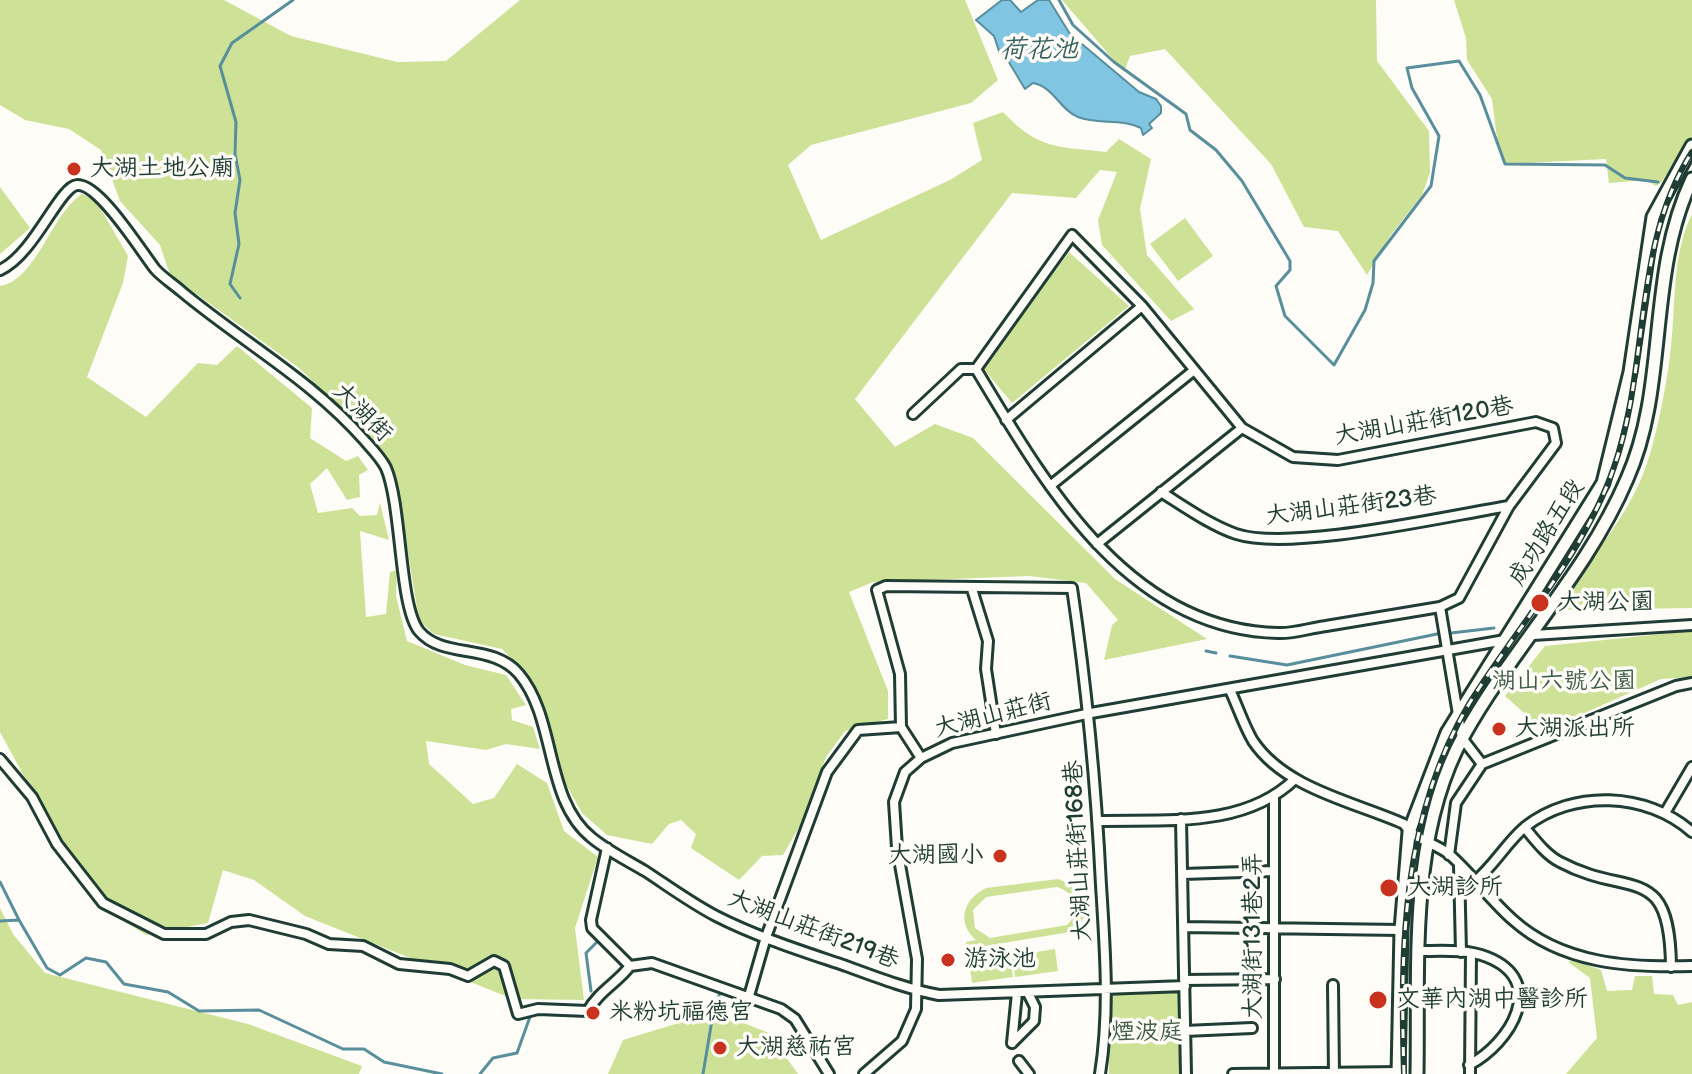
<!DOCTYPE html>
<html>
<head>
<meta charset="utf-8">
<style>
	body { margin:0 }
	canvas { display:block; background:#fdfcf7 }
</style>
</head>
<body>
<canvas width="1692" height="1074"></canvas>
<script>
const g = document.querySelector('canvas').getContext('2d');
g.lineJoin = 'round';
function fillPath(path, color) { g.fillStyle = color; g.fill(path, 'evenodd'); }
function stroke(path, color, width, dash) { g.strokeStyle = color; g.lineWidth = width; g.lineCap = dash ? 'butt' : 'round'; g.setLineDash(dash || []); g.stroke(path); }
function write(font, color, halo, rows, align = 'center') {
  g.font = font + ' "Balsamiq Sans","LXGW WenKai TC",sans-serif'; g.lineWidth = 7; g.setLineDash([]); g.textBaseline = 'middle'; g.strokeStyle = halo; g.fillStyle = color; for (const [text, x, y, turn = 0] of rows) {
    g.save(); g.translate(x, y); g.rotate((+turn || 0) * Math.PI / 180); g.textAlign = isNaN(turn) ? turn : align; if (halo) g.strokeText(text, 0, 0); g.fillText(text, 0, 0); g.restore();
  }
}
const green = new Path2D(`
	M0 0H224L291 36 397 62 446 61 520 0H965L998 80 971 103 811 145 788 165 821 240 950 180 982 160 973 123 1003 112C1039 150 1056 146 1106 152L1119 139 1151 159 1140 209 1147 255 1194 309 1171 321 1102 245 1098 220 1117 172 1100 170 1076 198 1012 193 855 399 895 447 935 424 973 438 1115 579 1207 639 1104 660 1112 625 1118 620 1086 583 1029 576 873 582 849 592 888 691V719L845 731 826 757 801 824 783 855 762 856 739 880 691 848 696 834 681 820 669 824 652 844 607 835 582 813 564 781 527 675 502 649 434 634 419 620 398 493 372 438 299 368 170 275 160 245 120 201 101 150 69 129 25 120 0 105Z
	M1062 0H1376L1377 61 1429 131 1430 173 1422 195 1390 236 1367 275 1338 231 1304 227 1271 164 1165 49 1130 56 1124 72Z
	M1454 0H1692V136L1661 183 1656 186 1646 180 1609 183 1606 159 1505 164 1498 146 1492 99 1467 60 1466 38Z
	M0 187 30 228 0 254Z
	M82 194 95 199 128 256 123 283 87 377 146 417 198 363 217 365 237 346 312 408 310 438 346 461 358 456 368 470 359 475 360 497 347 500 327 468 310 484 318 513 352 508 360 516 377 515 380 503 389 540 360 531 366 617 386 614 390 572 397 570 396 596 407 641 465 665 506 675 526 705 511 709 512 720 533 727 540 749 506 744 486 750 426 741 429 764 473 804 494 798 517 764 547 783 564 831 598 857 575 928 584 1000 513 999 305 916 254 880 223 870 208 923 146 935 92 901 0 732V286C36 281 51 214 82 194Z
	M1692 214V608L1554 610C1586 562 1627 521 1646 466 1657 436 1668 378 1671 346 1676 302 1672 254 1692 214Z
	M1185 218 1213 256 1178 281 1150 244Z
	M1069 252 1129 306 1012 403 982 367Z
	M1692 631V677L1661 679 1544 731 1505 696 1545 646Z
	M1058 879 1070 884 1083 896 1084 917 1076 931 967 949 966 942 976 940C956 923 963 899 986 888ZM1057 887C1076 893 1082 911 1067 925L990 938 975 928 973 910 986 897Z
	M0 908 13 934 45 973 248 1024 362 1066 359 1074H0Z
	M1055 949 1058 971 1015 977 1012 956Z
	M1010 956 1013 977 972 983 969 962Z
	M1574 960 1601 970 1607 991 1632 990 1635 976H1652L1654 994 1673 995 1678 1005 1692 1002V1074H1566L1597 1038 1590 978 1568 962Z
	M1185 991 1186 1074H1109V993Z
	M695 1018 741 1022 769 1033 798 1074H608L623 1040Z`);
const water = new Path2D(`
	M1002 0H1010L1021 12 1038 0H1049L1070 34 1139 92 1156 99 1161 106V113L1149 124 1152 128 1143 135 1141 128C1121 118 1098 125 1078 117 1060 110 1054 87 1033 83L1025 89 1007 59 1000 54 994 36 976 20Z`);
const stream = new Path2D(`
	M1059 0 1073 25 1114 62 1186 114 1190 130 1216 150 1242 181 1290 261V270L1276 286 1285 316 1334 365 1365 310 1373 283 1374 261 1431 186 1439 136 1412 88 1407 68 1459 61 1480 95 1505 164 1605 165 1625 178 1658 182
	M240 298 230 284 239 244 235 213 240 180 235 154 236 122 220 66 232 43 293 0
	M1451 633 1494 628
	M1206 651 1216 653
	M1230 656 1287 665 1437 634
	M0 882 19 920
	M0 921 19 920 47 968 60 975 86 958 106 962 124 984 168 992 199 1011 259 1010 343 1049H364L384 1062 442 1074
	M591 991 586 953 599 940
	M480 1074 493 1058 517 1053 531 1014H560
	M703 1074 714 1008 722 988`);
const street = new Path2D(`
	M0 270C34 255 59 187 77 185 99 183 141 251 155 269 162 277 173 284 181 291 242 342 312 380 365 441 372 449 381 458 386 468 402 506 399 606 419 631 443 660 492 642 519 674 557 719 544 800 592 838 608 851 628 861 645 871 668 886 691 903 716 916 757 937 802 951 846 966 876 977 907 989 939 995L1185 986
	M976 369C1044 482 1127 630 1278 633 1293 634 1310 628 1326 626 1364 620 1402 613 1440 607
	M913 414 961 369H976L1072 235 1142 306 1242 428 1293 457 1338 460 1536 422 1553 428 1556 443 1509 506 1459 598 1440 607 1462 738 1482 764 1456 803 1449 855
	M1006 420 1142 306
	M1050 486 1193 371
	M1161 492C1185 507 1210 525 1236 534 1291 552 1446 516 1509 506
	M1097 544 1242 428
	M972 589 988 641 986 669 996 734
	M1533 635 1692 625
	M1230 690C1238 707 1244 726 1253 741 1285 789 1355 802 1404 824 1413 839 1435 843 1449 854 1472 874 1490 900 1513 920 1562 964 1629 968 1692 966
	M921 758 901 727 900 674 877 590 886 586 1072 588C1087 689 1096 783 1101 885 1105 949 1110 1011 1100 1074
	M0 759 32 797 57 844 103 903 164 934H206L231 922 249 920 306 934 329 944 363 946 399 964 450 969 468 976 494 961 504 966 518 1014 538 1009 588 1011C598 992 617 983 630 966L652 963 781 1009 795 1019 829 1074
	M1482 764 1676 686 1692 683
	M1665 813 1692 767
	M1181 819 1186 1074
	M1098 821C1165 819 1243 829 1295 779
	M1525 828C1535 840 1546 855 1560 862 1629 899 1670 860 1671 967
	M607 848 591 920 592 928 630 966
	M1459 866 1461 952
	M1183 874 1274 871
	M1474 882C1494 866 1506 843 1525 827 1573 789 1647 792 1692 832
	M1184 927 1401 930
	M1420 951C1442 951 1466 949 1487 957 1548 981 1511 1043 1469 1065
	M1185 980 1275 979
	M1333 985 1334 1074
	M749 996 766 937 827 772 858 730 901 727
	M1185 1031 1252 1028
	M1012 1043 1034 1021 1035 1007 1028 993
	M1012 1043 1017 993
	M1019 1061 1029 1074
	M864 1074 902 1041 916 1009 917 959 897 848 894 802 905 772 921 758 952 743 1091 713 1505 640
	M1233 1074 1400 1072
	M1274 1074V799
	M1470 1074 1471 953`);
const secondary = new Path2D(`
	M1398 1074 1401 930 1409 832 1447 733 1603 483 1630 372 1653 217 1692 146
	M1417 1074C1419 963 1408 836 1464 735 1513 647 1587 573 1627 479 1669 385 1646 276 1692 179`);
const rail = new Path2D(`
	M1404 1074C1400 946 1402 817 1469 704 1517 626 1584 555 1614 467 1650 365 1632 245 1692 152`);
const markers = [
	[74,169,8,"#c8321e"],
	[1540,603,10,"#c8321e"],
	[1499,729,8,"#c8321e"],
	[1000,856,8,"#c8321e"],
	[1389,888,10,"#c8321e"],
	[948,960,8,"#c8321e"],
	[1378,1000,10,"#c8321e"],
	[593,1013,8,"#c8321e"],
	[720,1048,8,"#c8321e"]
];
const poiNames = [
	["大湖土地公廟",90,169],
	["大湖公園",1558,603],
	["大湖派出所",1515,729],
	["大湖國小",984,856,"right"],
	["大湖診所",1407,888],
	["游泳池",964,960],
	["文華內湖中醫診所",1396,1000],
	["米粉坑福德宮",609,1013],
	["大湖慈祐宮",736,1048]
];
const streetNames = [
	["大湖街",362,413,45],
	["大湖山莊街120巷",1424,422,-10],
	["大湖山莊街23巷",1351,507,-7],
	["成功路五段",1547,533,-58],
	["大湖山莊街",993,716,-14],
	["大湖山莊街168巷",1079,851,-93],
	["大湖山莊街219巷",813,930,21],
	["大湖街131巷2弄",1254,936,-90]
];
const parkNames = [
	["湖山六號公園",1564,682],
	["煙波庭",1147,1033]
];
const waterNames = [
	["荷花池",1039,50]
];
fillPath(green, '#cee297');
fillPath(water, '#80c5e1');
stroke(water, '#598f9c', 2);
stroke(stream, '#598f9c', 3);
stroke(street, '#1f3d34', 14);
stroke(secondary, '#1f3d34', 17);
stroke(street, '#fdfcf7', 8);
stroke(secondary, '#fdfcf7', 11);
stroke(rail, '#1f3d34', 6);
stroke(rail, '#fdfcf7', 3, [9]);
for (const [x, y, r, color] of markers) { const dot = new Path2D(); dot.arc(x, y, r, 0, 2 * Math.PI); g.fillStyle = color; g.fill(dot); stroke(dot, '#fdfcf7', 3); }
write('24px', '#1f3d34', '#fdfcf7', poiNames, 'left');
write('24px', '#1f3d34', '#fdfcf7', streetNames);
write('24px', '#425e48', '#fdfcf7', parkNames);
write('italic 26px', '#375f5f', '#fdfcf7', waterNames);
</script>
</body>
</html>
